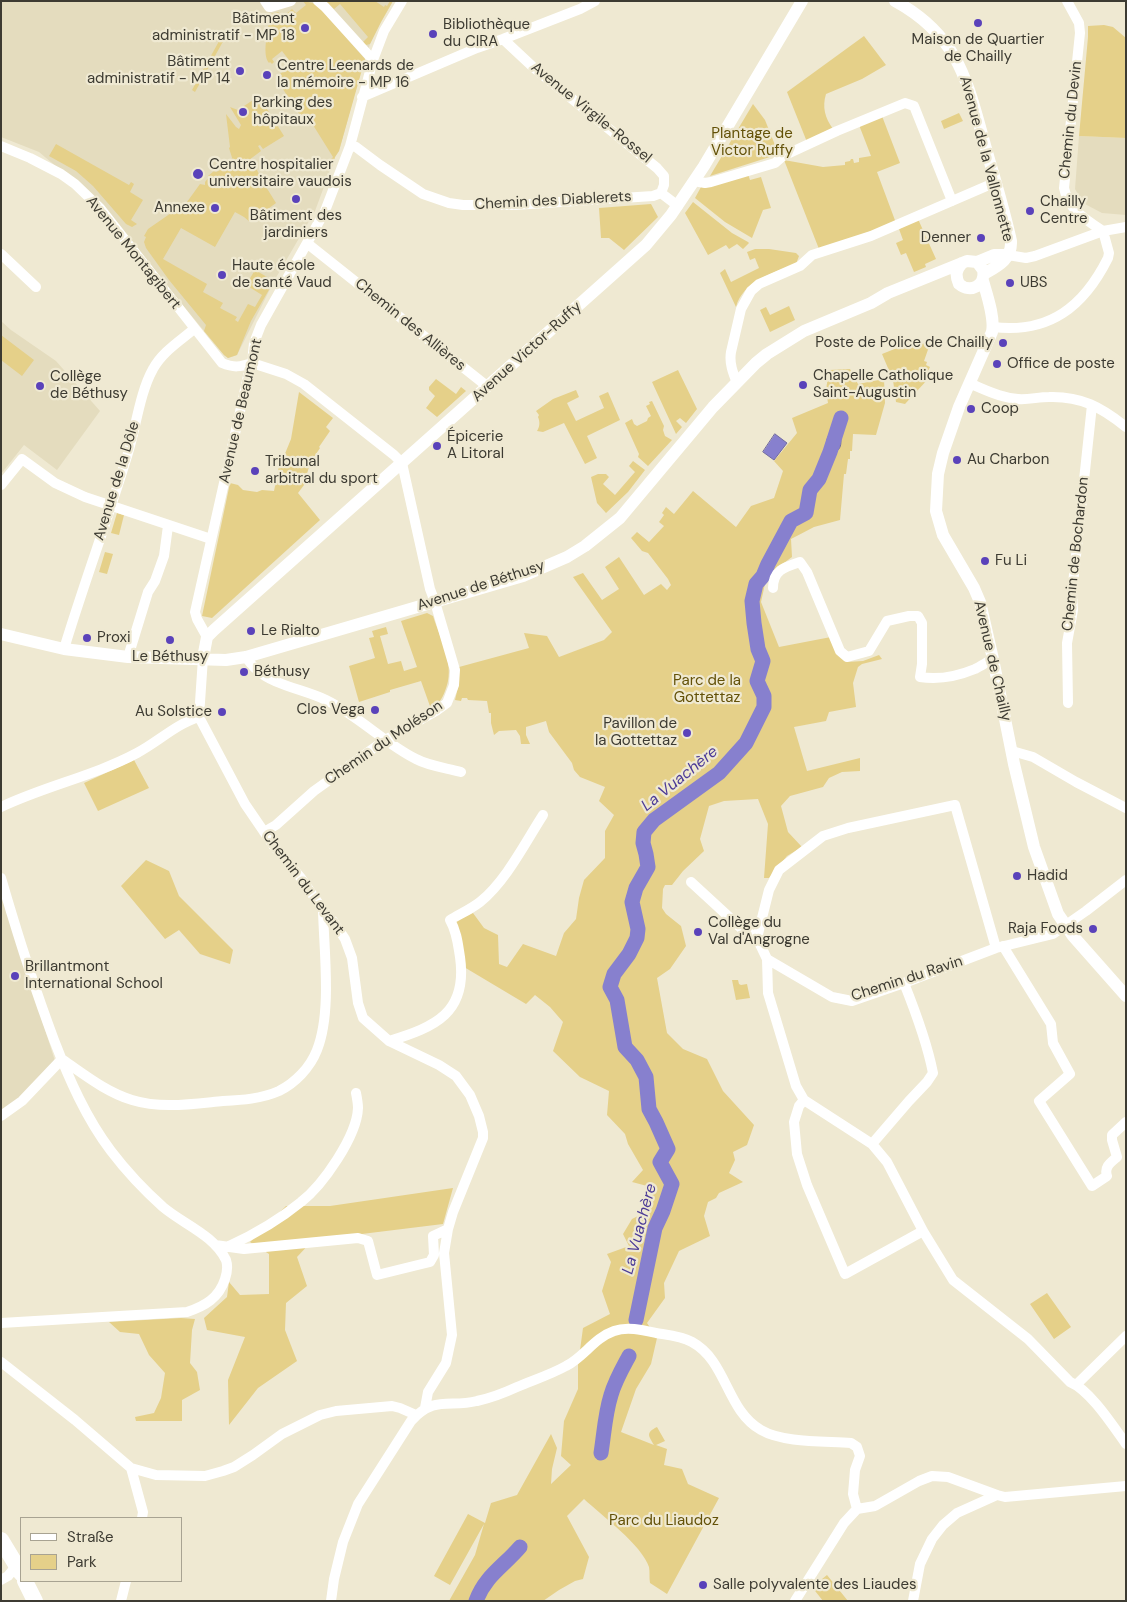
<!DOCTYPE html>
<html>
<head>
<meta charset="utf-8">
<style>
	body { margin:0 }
	#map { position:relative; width:1127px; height:1602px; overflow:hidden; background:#efe9d2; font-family:"DM Sans",sans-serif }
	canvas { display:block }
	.frame { position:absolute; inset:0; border:2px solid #3d3b32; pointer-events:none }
	.legend { position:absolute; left:20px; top:1517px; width:162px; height:65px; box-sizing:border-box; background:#efe9d2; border:1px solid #a8a392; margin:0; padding:6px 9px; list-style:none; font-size:15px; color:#3d3b32 }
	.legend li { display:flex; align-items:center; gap:10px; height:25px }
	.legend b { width:25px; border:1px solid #a8a392 }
</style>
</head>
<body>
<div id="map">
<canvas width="1127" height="1602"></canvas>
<div class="frame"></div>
<ul class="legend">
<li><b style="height:6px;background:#fff"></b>Straße</li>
<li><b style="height:14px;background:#e5d089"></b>Park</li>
</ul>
</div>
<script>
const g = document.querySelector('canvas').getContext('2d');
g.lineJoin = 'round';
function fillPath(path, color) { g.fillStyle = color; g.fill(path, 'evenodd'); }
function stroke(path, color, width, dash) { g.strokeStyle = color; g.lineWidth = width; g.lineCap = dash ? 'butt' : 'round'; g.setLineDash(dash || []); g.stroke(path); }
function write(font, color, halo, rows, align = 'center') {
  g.font = font + ' "DM Sans",sans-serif'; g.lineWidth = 4.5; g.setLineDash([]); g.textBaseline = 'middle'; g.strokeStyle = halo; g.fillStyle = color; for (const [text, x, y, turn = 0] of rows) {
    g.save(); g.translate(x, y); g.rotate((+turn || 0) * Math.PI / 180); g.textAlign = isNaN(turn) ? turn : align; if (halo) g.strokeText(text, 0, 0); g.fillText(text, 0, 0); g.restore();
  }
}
const built = new Path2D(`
	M1 1H393L381 22 370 44 361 71 339 151 335 157 315 211 274 281 237 355 228 358 224 355 161 279 58 168 39 152 1 137Z
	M1079 136 1126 138V215L1102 213 1083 203 1075 189Z
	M1 321 11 330 56 361 100 411 57 470 24 445 1 474Z
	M1 891 55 1061 19 1099 1 1112Z`);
const green = new Path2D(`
	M303 1 313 3 320 8 365 59 339 151 335 157 332 167 329 162 333 157 313 125 314 124 311 119 305 123 277 80 282 76 280 74 292 64 282 51 272 59 274 62 272 64 270 62 269 63C261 54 269 26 271 14L278 12 283 17 292 9 296 13 306 5Z
	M325 1H375L384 7 385 5 387 6 390 1H393L381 22 370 44 366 45 362 43 368 37 340 4 334 9Z
	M1104 25 1113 27 1126 38V138L1079 136 1088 37V26Z
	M223 34 226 36 195 92 192 90Z
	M864 36 886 65 862 79 826 94C822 107 825 118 833 129L807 142 787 92Z
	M259 96 284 136 263 149 260 145 258 146 261 151 249 160 253 162 263 182 276 203 250 222 244 217 235 212 215 247 181 228 163 259 207 284 203 292 223 303 220 308 237 317 235 320 238 322 248 304 255 307 262 295 246 285 255 270 274 281 251 321 237 355 228 358 224 355 204 331 206 325 169 280 146 248 144 242 146 237 144 236 148 229 187 202 200 184 205 185V182L209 177 208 176 214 171 216 172 234 164 229 148 230 147 226 114 236 127 239 129 241 125 230 107 238 110 243 118 249 114 244 106Z
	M753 104 765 120 777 150 776 155 710 176Z
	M959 113 963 121 944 129 941 121Z
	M882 116 900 163 877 172 896 223 819 249 784 160 823 167 845 165V162L850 161 851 159H853L854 163 859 162V158L871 156 859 125Z
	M56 144 129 185 131 182 134 184 130 192 143 200 131 220 137 224 132 227 126 224 93 186 76 171 49 156Z
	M748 174 750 180 761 177 771 208 763 210 752 238 725 222 695 198 701 187Z
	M693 202 732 233 748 242 749 243 743 249 737 244 729 249 726 245 708 255 685 213Z
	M651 204 658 217 624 250 609 238H601L599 208Z
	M918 219 936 259 925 264 926 267 914 272 906 253 901 255 896 243 903 240 899 229Z
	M755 249H769L796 253 799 256 796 264C773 273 743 281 736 307L720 273 725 269 731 282 759 268 755 258 750 260 747 252Z
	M789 306 795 320 770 332 760 310 766 307 770 315Z
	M1 335 34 360 22 376 1 360Z
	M931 341 924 361 927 362 926 365 930 367 928 371 931 372 929 378 905 404 896 402 893 380 882 354 907 344 909 348Z
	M850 369 858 384 884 379 885 403 876 435 853 434 852 451H850V459H848L846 474H844L840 520 814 527 791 539 792 557 773 571 765 584 761 602 779 647 831 637 847 662 863 661 879 655 882 659 862 664 858 667 853 683 856 707 829 712 826 721 794 727 807 771 860 758V771L842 772 829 778 823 787 790 796 781 806 788 832 802 847 787 856 769 878H764L768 824 758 799 724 801 709 806 700 839 704 851 683 871 672 885H665L663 889 662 908 666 914 681 926 686 946 670 969 657 978 667 1033 683 1049 707 1059 723 1091 754 1125 747 1145 733 1152 735 1160 729 1173 743 1182 719 1193 716 1198 708 1202 704 1216 710 1236 679 1251 664 1283 665 1298 647 1323 657 1338 651 1364 636 1389 621 1432 654 1445C649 1436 645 1433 657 1427L665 1441 656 1445 667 1449 664 1465 682 1469 688 1484 719 1498 667 1594 650 1583C649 1578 650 1572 649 1567 642 1545 601 1515 584 1499L567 1516 589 1557 583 1579 575 1581 559 1590 543 1601H449L475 1555 484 1524 450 1585 434 1576 468 1514 485 1523 491 1503 517 1495 551 1434 557 1448 552 1469 551 1484 571 1465 561 1456 564 1421 578 1389V1365L583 1328 610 1314 602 1291 611 1262 607 1254 629 1246 623 1234 632 1219 640 1215 651 1187 632 1182 643 1170 628 1144 625 1134 607 1115 609 1091 580 1077 553 1051 563 1022 550 1007 535 995 526 1004 464 967 456 921 473 913 484 928 498 935 499 964 507 967 523 944 556 956 564 933 576 919 579 898 584 880 605 858V831L614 815 599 801 605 787 580 777 574 770 572 763 549 732 546 721 526 727V735L530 744H521L520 736 516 730 499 731 494 735 491 723V713H489L487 701 468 700 467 698H462L461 701 455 700 459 683V667L529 648 524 633 547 636 559 657 604 640 612 632 573 577 583 573 602 600 619 589 605 567 619 557 644 595 661 584 667 590 671 585 668 579 648 553 642 551 631 538 637 532 649 542 664 526 659 522 664 515 662 513 666 507 674 514 693 491 736 527 751 506 774 498 783 471 774 461 797 433 792 418 828 403 826 390 829 370Z
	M678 370 697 409 686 423 680 418 676 421 682 427 676 434 652 382Z
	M436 379 456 394 461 387 466 391 437 417 426 408 435 396 429 390V387Z
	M576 390 579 397 567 403 576 421 604 408 599 396 608 392 620 420 587 436 597 458 585 464 564 423 543 432 537 431C540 426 540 422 538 417L539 415 536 411 553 399Z
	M299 392 333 418 326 427 330 431 319 447 320 448 310 463 304 485 298 493 320 520 212 618 202 616 230 483 238 485 243 490 257 492 262 490 274 491 280 461H282L291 439Z
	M652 401 664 426 663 430 665 436 672 440 648 466 638 457 639 454 625 423 632 419 634 424 637 426 647 421 648 418 651 416 646 406 650 404 649 402Z
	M633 461 645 470 628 492 606 513 597 503 591 477 598 474H606L609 477 603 484 615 495 635 472 629 466Z
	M117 513 124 515 119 535 111 533Z
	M105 552 113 554 107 574 99 572Z
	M427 613 433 616C441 641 456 666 445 691 442 699 438 705 431 709L421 681 390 690V692L359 702 349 666 375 658 369 638 374 637 372 631 386 627 388 634 380 636 388 664 401 661 404 671 417 667 401 621Z
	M134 760 149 788 98 811 84 783Z
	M146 860 169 871 179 896 233 950 230 964 200 954 179 930 165 939 121 886Z
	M732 980H738L739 984 741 985 747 984 750 998 736 1000Z
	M453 1188 443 1224 313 1240 297 1257 307 1286 286 1303 285 1330 297 1361 258 1388 229 1425 228 1380 245 1337 207 1330 204 1318 227 1297 229 1282 240 1295 269 1294V1254L250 1242 286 1206H330Z
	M1047 1293 1071 1327 1054 1339 1030 1304Z
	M181 1318 195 1319 192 1330 190 1363 197 1372 200 1390 182 1400V1421H136L135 1417 154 1413 161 1398 165 1373 149 1355 139 1334 120 1332 109 1322Z
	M827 1575 848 1601H823L812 1587Z`);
const water = new Path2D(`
	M832 429H838C842 438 844 453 830 452L827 440Z
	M775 434 787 443 774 460 763 452Z`);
const river = new Path2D(`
	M636 1320 655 1228 663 1211 672 1184 660 1162 668 1149 656 1122 649 1109 646 1077 637 1060 625 1047 617 1000 610 987 614 974 629 954 637 938 638 929 632 902 636 888 648 867 646 854 643 843 644 832 654 820 719 773 746 743 764 707V696L757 681 763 661 758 649 754 623 752 601 756 584 763 576 768 564 791 521 806 513 810 490 819 479 830 452 841 418
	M601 1453C604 1434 605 1414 611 1395 615 1381 622 1369 629 1356
	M476 1601C485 1576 504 1566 520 1547`);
const minor = new Path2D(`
	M265 1 269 7H271L291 1
	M318 1 325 7 373 60
	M503 39 533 67 657 168 664 176V185L661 193
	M362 97 477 48 503 39 580 9 595 1
	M1 146 30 158 61 174 75 184 100 208 222 363C234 368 240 367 252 363
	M350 146 356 147 380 165 423 194 449 203 463 205H514L653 196 661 193
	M694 181 705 183 711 182 775 163 783 156 837 131 905 103 914 106 952 201
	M661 193 678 206
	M308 244 488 387
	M1 254 36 287
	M1008 255 1026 258 1035 256 1103 231 1126 227
	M993 327C1050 334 1084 306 1108 258L1109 253 1103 231C1086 220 1068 209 1064 188L1080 33 1079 23 1067 1
	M252 363 286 374 304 384 394 455 402 463 430 589 435 602 455 670 454 685 447 703 436 711 385 740 314 791 276 825 264 832
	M737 383C733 373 729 363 731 352L741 309 751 291 759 284 800 266 812 255 871 236 996 182
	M971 384C986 390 1001 398 1018 399 1028 400 1038 397 1049 397 1081 396 1101 407 1126 427
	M1 485 22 459 55 483 85 497 211 539
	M773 588C773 570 785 567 800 562L807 572 840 651 847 657 869 651 887 621 909 616H918L922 623V664L920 677C938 680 958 676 975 669 981 666 987 662 993 659
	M207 637 197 619 195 612 248 376 252 363 254 343 261 325 325 211 350 146 373 60 384 31 402 1
	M64 649C84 583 108 519 128 453 136 427 140 392 153 369 162 352 180 341 194 329
	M128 657 148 592 155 581 164 556 168 526
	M246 657C249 661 252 666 256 669 272 685 306 690 326 700 359 716 384 743 416 759 429 766 447 768 461 772
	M203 658 199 717 245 804 273 845 301 878 323 910 333 921 345 939 352 958 358 1003 363 1018 389 1041 439 1065 456 1076 470 1095 479 1116 483 1132V1138L453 1212 448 1229 444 1253 452 1335 446 1363 428 1392 425 1408
	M1068 703 1067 643 1073 610 1072 593 1092 405
	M1012 751 1033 757 1076 782 1126 808
	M1 807C45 786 94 776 137 753 158 742 176 724 199 717
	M1 878C17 933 34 987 54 1040 69 1079 86 1118 111 1151 127 1172 144 1190 163 1207 183 1224 214 1235 226 1260 228 1266 227 1273 225 1279 219 1298 205 1306 187 1312L1 1323
	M691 882 741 928 757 938
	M757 938 767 959 768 993 796 1086 804 1100 872 1144 887 1162 923 1231 953 1280 1028 1339 1070 1382C1090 1390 1113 1426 1126 1444
	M757 938 769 890 779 870 823 836 848 828 955 805 996 948
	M1003 946 1051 1024 1053 1043 1070 1074 1039 1101 1092 1186 1107 1176C1104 1167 1110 1163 1117 1157L1112 1140V1135L1126 1122
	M767 959 832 997 852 1001 904 983 996 948 1053 934 1086 911 1126 880
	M389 1041C435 1027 468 1013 460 957 458 945 457 932 450 920 460 914 471 909 480 902 506 881 525 843 543 815
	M63 1060C85 1075 106 1092 132 1100 161 1109 192 1104 223 1101 242 1100 261 1099 279 1091 295 1083 310 1068 317 1050 332 1012 324 952 323 910
	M804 1100 799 1106 794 1122 797 1154 807 1185 845 1274 923 1231
	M1 1116 22 1101 62 1059
	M872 1144 909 1101 927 1082 933 1073C927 1042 916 1013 904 983
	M215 1245 244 1249 358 1238 368 1241 377 1275 430 1262 434 1255 433 1236 448 1229
	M229 1246C255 1234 279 1220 301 1202 323 1185 357 1136 358 1108 358 1103 357 1098 356 1093
	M1 1362 75 1420 131 1468 156 1475 205 1476 223 1471 234 1467 253 1455 282 1434 320 1415 336 1411 392 1406 400 1408 416 1415
	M1077 1384 1126 1336
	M131 1468 143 1512 142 1518
	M857 1509 875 1506 919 1481 932 1476 948 1477 997 1495 1005 1497 1126 1486
	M1 1580 8 1576 17 1565
	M121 1601 126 1581
	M331 1601 334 1579 343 1542 358 1504 411 1421C435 1395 449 1408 477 1401 491 1398 504 1393 517 1387 533 1380 550 1375 566 1366 584 1357 594 1338 614 1331 627 1326 643 1330 656 1333 668 1335 681 1336 692 1342 727 1361 726 1410 761 1430 783 1443 825 1441 851 1443L857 1447 860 1456 855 1470 853 1494 857 1509
	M795 1601 844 1523 857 1509
	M913 1601 920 1564 932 1539 943 1525 957 1513 997 1495`);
const tertiary = new Path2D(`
	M895 1C959 36 967 81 985 145 994 177 1004 209 1011 241 1012 259 998 266 984 274
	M977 262 994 255H1008
	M983 281C987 295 995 318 992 332L959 407 943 453 938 474 936 511 943 535 974 588 980 602 993 659 1014 764 1034 847 1058 914 1073 936 1126 996
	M1 634 64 649 128 657 226 660 246 657 523 576 567 557 585 546 620 518 713 407 756 363 767 354 804 331 871 303 888 293 967 261 977 262 983 270C986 285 971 294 959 284 955 275 956 270 962 263
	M203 658 207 637 214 630 646 245 671 215 704 166 802 1`);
const primary = new Path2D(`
	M1 1540 21 1573
	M25 1581 35 1601`);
const markers = [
	[978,23,5,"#5a42ba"],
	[305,28,5,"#5a42ba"],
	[433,34,5,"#5a42ba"],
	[240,71,5,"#5a42ba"],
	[267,75,5,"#5a42ba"],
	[243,112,5,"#5a42ba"],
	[198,174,6,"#5a42ba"],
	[296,199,5,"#5a42ba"],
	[215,208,5,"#5a42ba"],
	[1030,211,5,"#5a42ba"],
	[981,238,5,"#5a42ba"],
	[222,275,5,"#5a42ba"],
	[1010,283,5,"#5a42ba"],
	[1003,343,5,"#5a42ba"],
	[997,364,5,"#5a42ba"],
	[803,385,5,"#5a42ba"],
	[40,386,5,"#5a42ba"],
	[971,409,5,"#5a42ba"],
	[437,446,5,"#5a42ba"],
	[957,460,5,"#5a42ba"],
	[255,471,5,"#5a42ba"],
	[985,561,5,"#5a42ba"],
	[251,631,5,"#5a42ba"],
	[87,638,5,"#5a42ba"],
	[170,640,5,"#5a42ba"],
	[244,672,5,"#5a42ba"],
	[375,710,5,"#5a42ba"],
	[222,712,5,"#5a42ba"],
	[687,733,5,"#5a42ba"],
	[1017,876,5,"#5a42ba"],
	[1093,929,5,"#5a42ba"],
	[698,932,5,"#5a42ba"],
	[15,976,5,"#5a42ba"],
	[703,1585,5,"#5a42ba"]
];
const poiNames = [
	["Bâtiment",295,19,"right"],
	["administratif - MP 18",295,36,"right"],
	["Bibliothèque",443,25],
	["du CIRA",443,42],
	["Maison de Quartier",978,40,"center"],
	["de Chailly",978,57,"center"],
	["Bâtiment",230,62,"right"],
	["administratif - MP 14",230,79,"right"],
	["Centre Leenards de",277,66],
	["la mémoire - MP 16",277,83],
	["Parking des",253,103],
	["hôpitaux",253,120],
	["Centre hospitalier",209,165],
	["universitaire vaudois",209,182],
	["Chailly",1040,202],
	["Centre",1040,219],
	["Annexe",205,208,"right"],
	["Bâtiment des",296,216,"center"],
	["jardiniers",296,233,"center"],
	["Denner",971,238,"right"],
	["Haute école",232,266],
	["de santé Vaud",232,283],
	["UBS",1020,283],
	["Poste de Police de Chailly",993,343,"right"],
	["Office de poste",1007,364],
	["Chapelle Catholique",813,376],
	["Saint-Augustin",813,393],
	["Collège",50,377],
	["de Béthusy",50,394],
	["Coop",981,409],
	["Épicerie",447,437],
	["A Litoral",447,454],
	["Au Charbon",967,460],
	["Tribunal",265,462],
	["arbitral du sport",265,479],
	["Fu Li",995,561],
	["Le Rialto",261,631],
	["Proxi",97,638],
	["Le Béthusy",170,657,"center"],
	["Béthusy",254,672],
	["Clos Vega",365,710,"right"],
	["Au Solstice",212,712,"right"],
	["Pavillon de",677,724,"right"],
	["la Gottettaz",677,741,"right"],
	["Hadid",1027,876],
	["Collège du",708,923],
	["Val d'Angrogne",708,940],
	["Raja Foods",1083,929,"right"],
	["Brillantmont",25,967],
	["International School",25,984],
	["Salle polyvalente des Liaudes",713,1585]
];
const streetNames = [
	["Avenue Virgile-Rossel",591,113,39],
	["Chemin du Devin",1071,120,-84],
	["Avenue de la Vallonnette",986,159,75],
	["Chemin des Diablerets",553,201,-3],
	["Avenue Montagibert",133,253,51],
	["Chemin des Allières",410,325,39],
	["Avenue Victor-Ruffy",527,352,-42],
	["Avenue de Beaumont",241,411,-77],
	["Avenue de la Dôle",117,481,-73],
	["Chemin de Bochardon",1076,554,-84],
	["Avenue de Béthusy",481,586,-18],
	["Avenue de Chailly",992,661,77],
	["Chemin du Moléson",384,743,-34],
	["Chemin du Levant",303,883,53],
	["Chemin du Ravin",907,979,-18]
];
const parkNames = [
	["Plantage de",752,134],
	["Victor Ruffy",752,151],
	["Parc de la",707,681],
	["Gottettaz",707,698],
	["Parc du Liaudoz",664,1521]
];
const waterNames = [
	["La Vuachère",680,779,-39],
	["La Vuachère",640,1229,-75]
];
fillPath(built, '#e4dcbe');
fillPath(green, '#e5d089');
fillPath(water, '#8780ce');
stroke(water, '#716b9f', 1);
stroke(river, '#8780ce', 15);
stroke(minor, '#fff', 10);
stroke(tertiary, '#fff', 12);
stroke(primary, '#fff', 16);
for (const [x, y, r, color] of markers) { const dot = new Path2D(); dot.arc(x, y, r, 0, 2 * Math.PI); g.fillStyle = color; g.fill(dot); stroke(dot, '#efe9d2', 2); }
write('15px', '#3d3b32', '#efe9d2', poiNames, 'left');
write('15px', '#3d3b32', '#efe9d2', streetNames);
write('15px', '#635108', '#efe9d2', parkNames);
write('italic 16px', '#4c3b97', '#efe9d2', waterNames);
</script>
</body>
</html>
